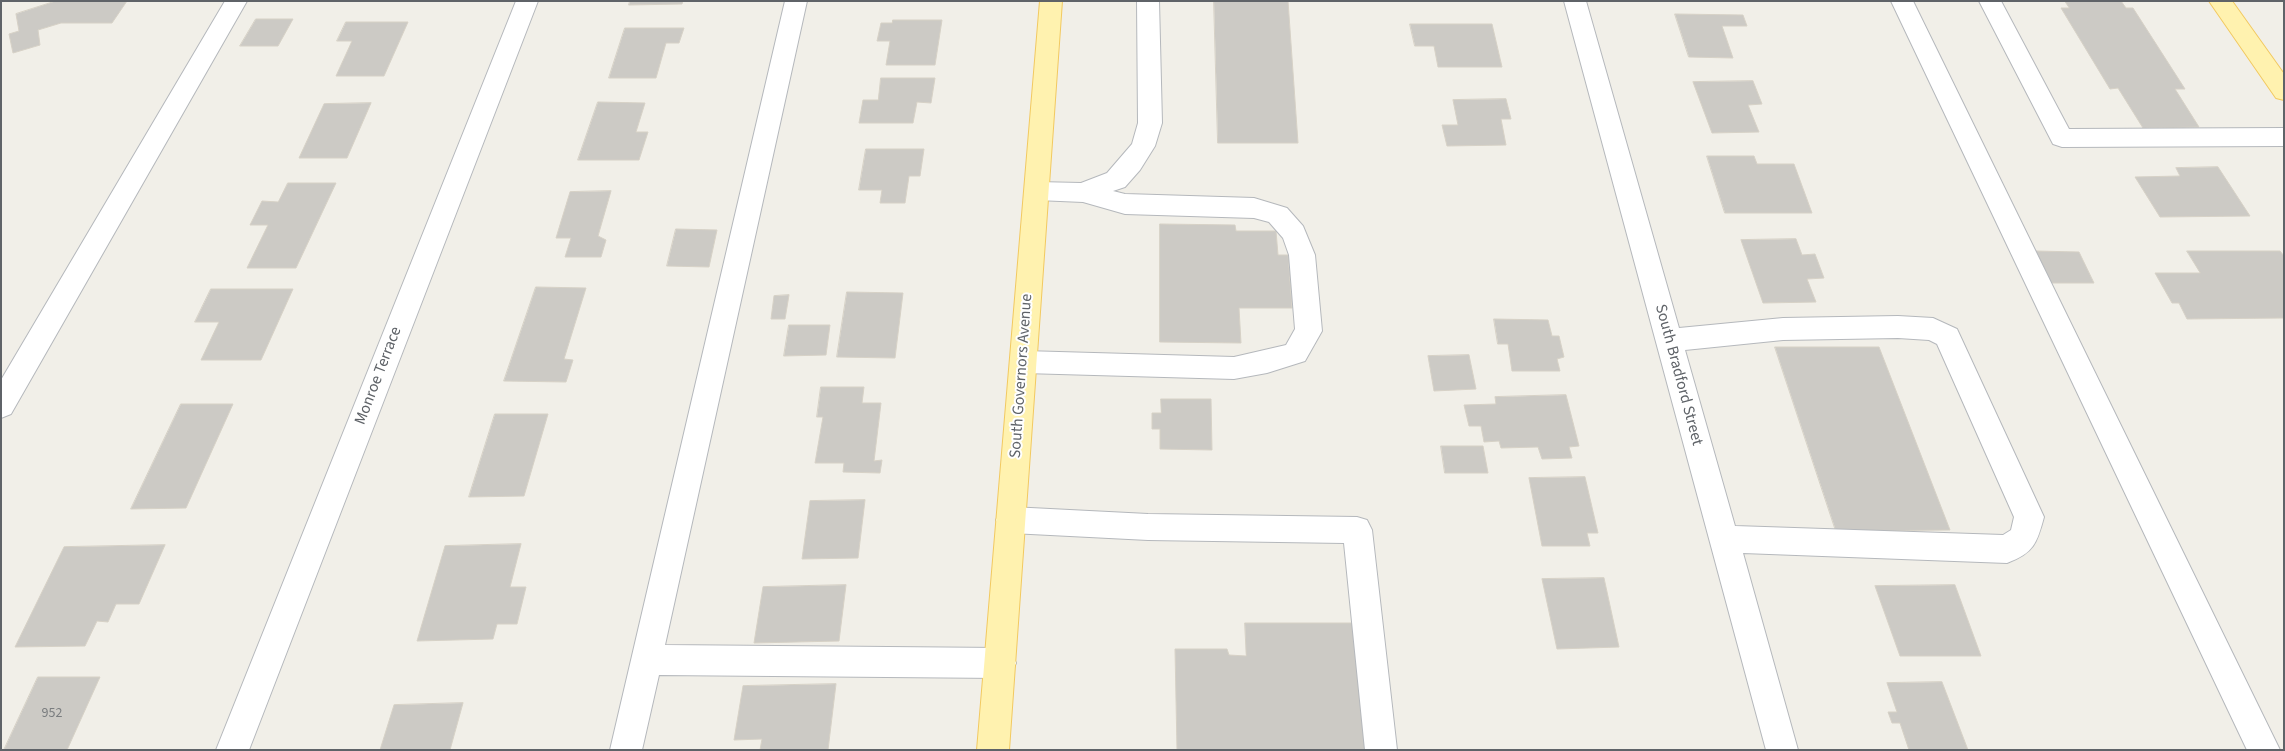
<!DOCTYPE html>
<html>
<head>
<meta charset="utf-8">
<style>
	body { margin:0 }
	#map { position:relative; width:2285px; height:751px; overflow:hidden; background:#f1efe8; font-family:"Source Sans 3",sans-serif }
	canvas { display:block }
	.frame { position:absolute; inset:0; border:2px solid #5f6368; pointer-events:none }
</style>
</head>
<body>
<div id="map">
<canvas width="2285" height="751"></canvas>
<div class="frame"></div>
</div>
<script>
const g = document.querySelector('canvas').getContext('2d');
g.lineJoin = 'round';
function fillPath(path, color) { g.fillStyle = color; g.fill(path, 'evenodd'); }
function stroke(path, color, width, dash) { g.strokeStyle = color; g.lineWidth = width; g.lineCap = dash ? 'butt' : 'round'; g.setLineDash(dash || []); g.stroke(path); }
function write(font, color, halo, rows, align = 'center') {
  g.font = font + ' "Source Sans 3",sans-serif'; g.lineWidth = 4; g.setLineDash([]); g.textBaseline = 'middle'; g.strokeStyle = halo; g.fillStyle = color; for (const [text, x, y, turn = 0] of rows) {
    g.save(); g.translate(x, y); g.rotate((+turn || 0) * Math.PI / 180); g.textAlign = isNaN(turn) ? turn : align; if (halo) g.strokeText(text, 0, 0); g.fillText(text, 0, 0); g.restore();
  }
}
const building = new Path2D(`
	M56 1H127L112 23H61L38 30 40 45 13 53 9 34 19 31 16 14Z
	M630 1H683L682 4 629 5Z
	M1214 1H1288L1298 143H1218Z
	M2065 1H2121L2126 8H2133L2185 89H2175L2199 127 2143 128 2118 88 2110 89 2061 8H2069Z
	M1675 14 1743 15 1747 26H1722L1733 58 1689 57Z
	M256 19H293L278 46H240Z
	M893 20H942L935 65H886L890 41H877L881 23H892Z
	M346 22H408L384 76H336L352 41H337Z
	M1410 24H1492L1502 67H1438L1434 46H1415Z
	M625 28H684L679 43H666L656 78H609Z
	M881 78H935L931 103 917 102 913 123H859L863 100H878Z
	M1753 81 1762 104 1748 105 1759 132 1712 133 1693 82Z
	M1506 99 1511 119H1501L1506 145 1447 146 1442 125H1458L1453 100Z
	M598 102 645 103 636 132H648L639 160H578Z
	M371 103 347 158H299L324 104Z
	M866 149H924L920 176H909L905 203H880L882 190H859Z
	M1707 156H1754L1757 164H1794L1812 213H1725Z
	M2218 167 2250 216 2160 217 2135 177 2180 176 2176 168Z
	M288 183H336L296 268H247L268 225H250L262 201 278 202Z
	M611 191 598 236 606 240 601 257H565L571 238H556L570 192Z
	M1160 224 1235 225 1236 231H1276L1278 255H1288L1292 308H1239L1241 343 1160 342Z
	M676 229 717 230 709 267 667 266Z
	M1796 239 1802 255 1815 254 1824 278 1807 279 1816 302 1763 303 1741 240Z
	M2036 251 2079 252 2094 283H2051Z
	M2187 251H2280L2284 256V318L2187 319 2179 303H2172L2155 273H2200Z
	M536 287 586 288 564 359 573 360 566 382 504 381Z
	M211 289H293L261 360H201L219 322H195Z
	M847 292 903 293 895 358 837 357Z
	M789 295 785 319H771L774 296Z
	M1494 319 1548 320 1552 336H1559L1564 357 1557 359 1560 371H1512L1508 344H1498Z
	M789 325H830L826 355 784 356Z
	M1775 347H1879L1950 530 1836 531Z
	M1469 355 1476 389 1434 391 1428 356Z
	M821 387H864L862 403H881L874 461 882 460 880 473 843 472 844 463H815L823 417H817Z
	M1566 395 1579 446 1569 447 1572 458 1542 459 1538 447 1501 448 1499 441 1484 442 1481 426H1469L1464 405 1496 404 1495 397Z
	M1161 399H1211L1212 450 1160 449V429H1152V413H1161Z
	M181 404H233L186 508 131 509Z
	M495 414H548L524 496 469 497Z
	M1441 446H1483L1488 473H1445Z
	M1585 477 1598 533H1587L1590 546H1542L1529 478Z
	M865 500 858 558 802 559 810 501Z
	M521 544 510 587H526L517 624H497L493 639 417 641 445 546Z
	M165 545 139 604H116L108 622 97 621 85 646 15 647 64 547Z
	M1604 578 1619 647 1557 649 1542 579Z
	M846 585 839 641 754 643 763 587Z
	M1955 585 1981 656H1900L1875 586Z
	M1245 623H1355L1366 750H1177L1175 649H1227L1229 655 1246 656Z
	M38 677H100L67 750H4Z
	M1942 682 1968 750H1909L1900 723H1892L1888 712H1897L1887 683Z
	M836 684 828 750H760L762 739 734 740 743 686Z
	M463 703 450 750H380L394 705Z`);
const minor = new Path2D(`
	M225 1H247L11 414 1 418V380Z
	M516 1H538L249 750H216Z
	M785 1H807L665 645 1000 648 1011 652 1016 663 1011 674 1000 678 659 675 642 750H610Z
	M1137 1H1159L1162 123 1155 146 1140 170 1125 187 1113 191 1125 194 1254 198 1287 208 1303 226 1315 255 1322 331 1305 361 1267 373 1234 379 1024 373 1014 370 1010 362 1014 354 1024 351 1234 357 1286 345 1295 329 1289 255 1283 238 1269 222 1254 218 1125 214 1083 202 1037 200 1028 198 1025 191 1028 184 1037 182 1081 183 1107 173 1132 144 1138 123Z
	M1564 1H1586L1679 328 1783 318 1898 316 1933 318 1957 329 2044 517C2037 543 2034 553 2007 563L1743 553 1798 750H1766ZM1898 338 1929 340 1937 344 2014 517 2011 530 2003 535 1735 526 1685 350 1783 340Z
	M1891 1H1913L2280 750H2247Z
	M1979 1H2001L2069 129 2284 128V146L2062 147 2053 144Z
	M1011 507 1148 514 1357 517 1367 520 1372 530 1397 750H1365L1344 543 1148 540 1011 533 1001 529 996 520 1001 511Z`);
const major = new Path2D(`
	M1040 1H1062L1009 750H977Z
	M2209 1H2232L2284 74V100L2276 98Z`);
const numberNames = [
	["952",52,714]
];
const streetNames = [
	["South Bradford Street",1678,375,75],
	["Monroe Terrace",379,376,-69],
	["South Governors Avenue",1022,376,-86]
];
fillPath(building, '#cccac5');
stroke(building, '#d6d1c6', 1);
stroke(minor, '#b5b8bc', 2);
stroke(major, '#f2c960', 2);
fillPath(minor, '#fff');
fillPath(major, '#fff2af');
write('14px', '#7a7d7f', null, numberNames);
write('16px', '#5f6368', '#fff', streetNames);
</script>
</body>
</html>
